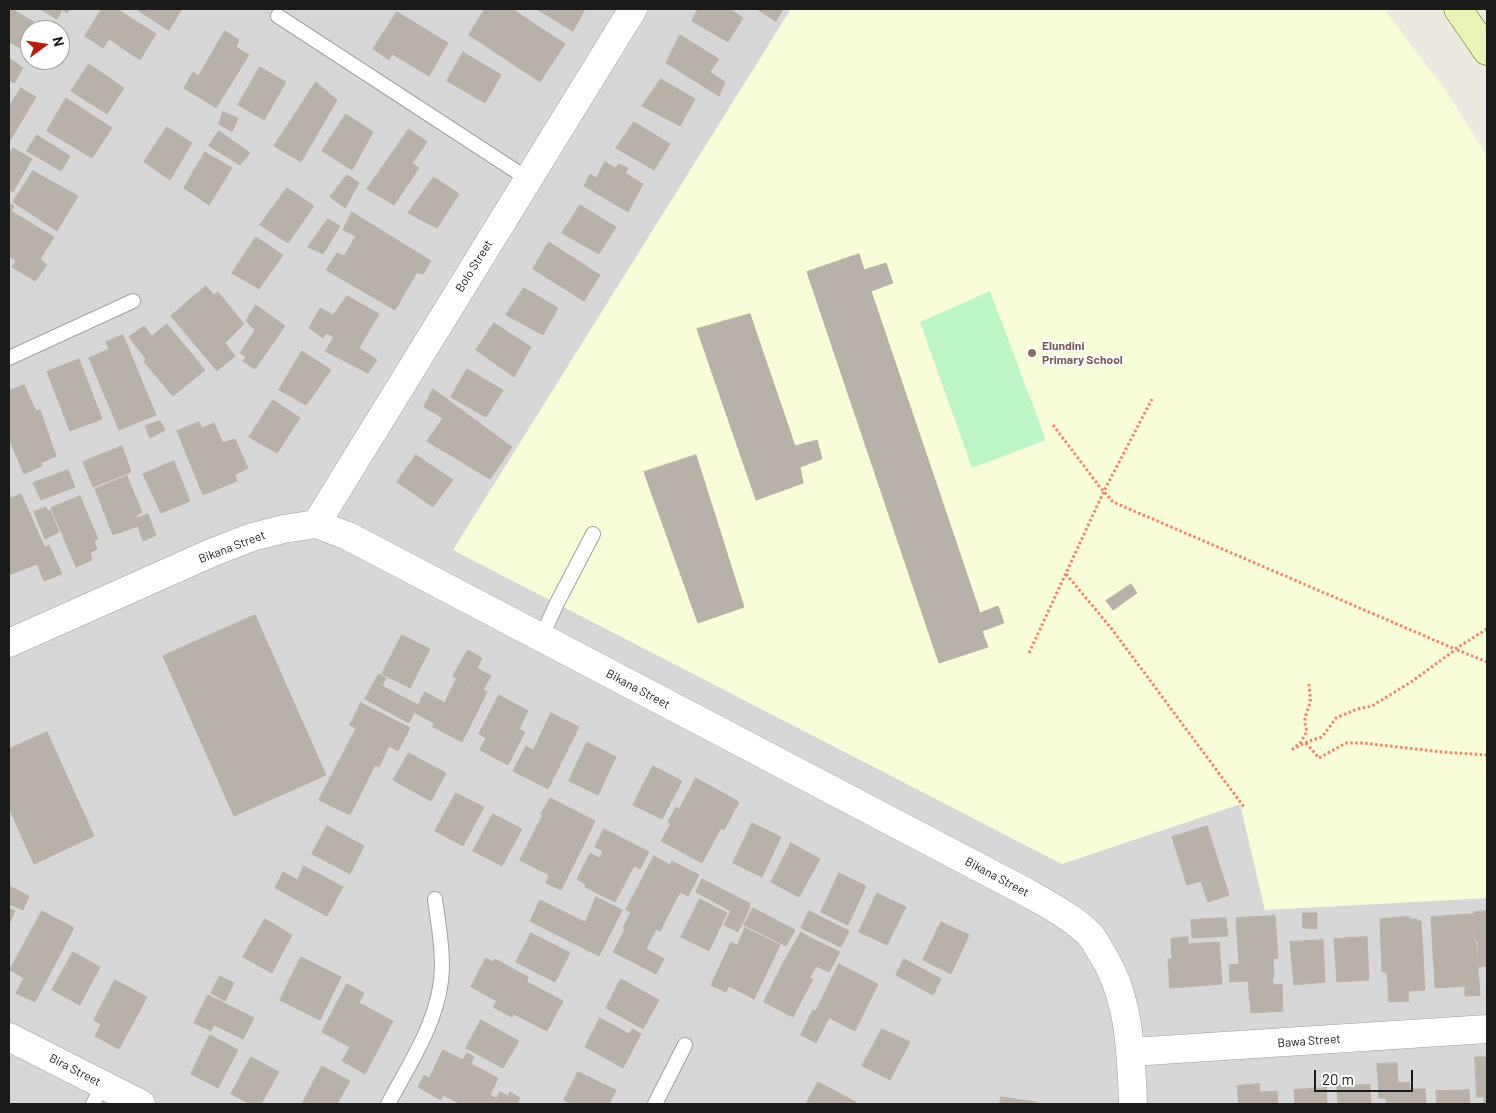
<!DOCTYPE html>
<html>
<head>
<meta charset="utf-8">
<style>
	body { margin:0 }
	#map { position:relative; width:1496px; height:1113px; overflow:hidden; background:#ebe9e0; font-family:Barlow,sans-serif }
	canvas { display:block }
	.frame { position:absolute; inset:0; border:10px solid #1a1a1a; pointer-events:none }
	.north { position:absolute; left:20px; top:20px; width:50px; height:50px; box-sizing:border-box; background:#fff; border:1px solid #a3a3a3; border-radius:50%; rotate:76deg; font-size:14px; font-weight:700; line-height:20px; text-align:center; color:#1a1a1a }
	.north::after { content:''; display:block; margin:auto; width:18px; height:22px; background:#b81c0d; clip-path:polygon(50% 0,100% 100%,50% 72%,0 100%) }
	.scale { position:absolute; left:1314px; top:1070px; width:99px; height:22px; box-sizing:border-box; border:2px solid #1a1a1a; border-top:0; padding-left:6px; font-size:15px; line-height:18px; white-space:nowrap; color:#1a1a1a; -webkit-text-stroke:4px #fff; paint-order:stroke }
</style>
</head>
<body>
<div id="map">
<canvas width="1496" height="1113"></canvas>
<div class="frame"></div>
<div class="north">N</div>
<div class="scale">20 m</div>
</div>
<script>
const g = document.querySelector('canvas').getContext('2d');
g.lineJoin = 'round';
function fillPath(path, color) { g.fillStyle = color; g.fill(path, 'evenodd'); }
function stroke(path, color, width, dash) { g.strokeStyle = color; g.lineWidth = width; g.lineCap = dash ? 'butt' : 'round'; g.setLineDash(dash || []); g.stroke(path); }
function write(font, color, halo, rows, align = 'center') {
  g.font = font + ' Barlow,sans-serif'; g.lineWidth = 4; g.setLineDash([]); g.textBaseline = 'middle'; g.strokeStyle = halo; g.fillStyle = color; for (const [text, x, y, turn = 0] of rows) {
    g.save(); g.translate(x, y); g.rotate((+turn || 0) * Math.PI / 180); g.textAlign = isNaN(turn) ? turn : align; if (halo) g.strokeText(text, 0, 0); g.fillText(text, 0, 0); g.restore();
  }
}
const residential = new Path2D(`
	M9 9H791L453 550 1062 864 1241 804 1265 910 1487 898V1104H9ZM30 30H60V60H30Z`);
const education = new Path2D(`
	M791 9H1384L1446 91 1487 156V898L1265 910 1240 804 1062 864 453 550Z`);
const park = new Path2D(`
	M990 291 1046 440 972 468 920 322Z`);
const building = new Path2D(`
	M9 9H12L37 24 33 30H30V35L22 49 9 42Z
	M41 9H70L67 13 62 10 57 19Z
	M102 9H117L156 34 140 60 109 39 103 48 85 36Z
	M136 9H182L169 30Z
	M485 9H512L565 44 540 82 469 35Z
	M537 9H585L573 31Z
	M698 9H730L743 18 728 42 692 21Z
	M757 9H783L776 21Z
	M397 12 448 43 429 76 392 54 389 60 373 49Z
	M225 31 239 40 236 47 249 55 216 108 184 88 193 72 198 76Z
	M680 35 719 59 710 72 725 82 719 96 666 63Z
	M463 52 501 75 485 103 447 81Z
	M9 58 23 68 14 83 9 80Z
	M89 64 124 88 107 114 71 91Z
	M260 67 286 82 264 120 238 105Z
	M661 79 695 99 680 126 642 106Z
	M316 82 337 100 301 162 274 146Z
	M21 88 36 97 11 139 9 138V107Z
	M66 98 112 128 92 158 47 131Z
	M223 112 238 118 232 132 219 124Z
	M346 114 373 132 352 170 322 151Z
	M634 122 670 144 654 170 616 148Z
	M167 127 192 143 170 180 144 162Z
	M409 129 427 142 412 163 419 168 394 205 367 189Z
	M219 131 250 153 240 165 209 146Z
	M37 135 70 156 61 171 27 151Z
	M13 148 32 159 13 192 9 189V155Z
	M205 152 232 168 209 205 184 188Z
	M605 162 615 168 619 164 628 168 625 173 643 184 628 212 584 186 590 174 596 178Z
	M33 171 78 196 57 231 13 202Z
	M347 175 359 183 345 208 330 197Z
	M434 177 459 194 437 228 408 213Z
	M287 188 314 206 288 243 260 225Z
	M9 203 14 206 11 211 54 237 40 259 47 265 35 281 12 267 16 261 9 256Z
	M580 205 616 227 599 254 562 233Z
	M352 212 431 261 423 274 417 272 395 310 326 270 337 253 344 256 356 236 343 230Z
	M328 219 340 226 323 254 308 247Z
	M256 237 283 255 259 289 232 273Z
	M549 242 600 275 584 301 533 269Z
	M859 254 864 270 886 263 893 283 871 291 980 613 998 606 1004 623 982 631 988 647 939 663 807 272Z
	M206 286 214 295 218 292 244 324 225 343 235 356 217 371 171 316Z
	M524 288 558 308 543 335 506 315Z
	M347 296 379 314 359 348 377 360 368 373 325 351 334 337 326 333 323 338 309 328 320 308 333 315Z
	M256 305 285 326 255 369 243 361 246 357 240 353 255 330 246 321Z
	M750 314 795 446 817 440 822 459 800 467 803 483 756 500 697 329Z
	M494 323 531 347 514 377 476 350Z
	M167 324 205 370 173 396 144 362 146 359 129 337 144 326 152 336Z
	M123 335 156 415 119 430 89 358 109 349 106 342Z
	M302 351 331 370 306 405 279 390Z
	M79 359 102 419 70 431 47 372Z
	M467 369 503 390 486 417 451 397Z
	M24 385 36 411 40 410 56 456 41 463 42 466 24 474 9 439V391Z
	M433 389 512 447 490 479 427 441 443 418 424 407Z
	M273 400 300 418 277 453 249 437Z
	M160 421 165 430 150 438 145 426Z
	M199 422 202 428 214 423 223 443 235 439 248 468 235 475 237 481 203 495 177 431Z
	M122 446 131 472 93 487 83 462Z
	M416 455 453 480 433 507 397 482Z
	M696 455 744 607 698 623 644 472Z
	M174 461 190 501 161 513 143 474Z
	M68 470 75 487 41 500 33 483Z
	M127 476 142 512 136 516 137 518 148 514 156 535 143 541 138 526 113 535 95 489Z
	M21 494 45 548 49 545 62 574 44 581 37 564 9 575V499Z
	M80 496 98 539 94 541 97 549 90 553 92 560 76 567 51 508Z
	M46 507 48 511 50 510 59 532 45 539 34 512Z
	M1131 584 1137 593 1113 610 1106 601Z
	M255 615 326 775 234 816 163 656Z
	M402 635 430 649 410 688 382 674Z
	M468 650 482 658 477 668 491 676 483 690 465 680 461 681 453 676Z
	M379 674 386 678 382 686 418 705 409 723 365 699Z
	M457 678 464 682 466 681 487 692 462 742 433 727Z
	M425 692 445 703 434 723 415 713Z
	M499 695 528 711 519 729 525 732 508 765 480 750 486 738 479 734Z
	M361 703 410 728 398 751 350 725Z
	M551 713 579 727 548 789 513 771 526 746 533 750Z
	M356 729 389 746 379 767 375 765 350 815 319 800Z
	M47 732 94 836 34 864 9 808V749Z
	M587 742 616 757 598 795 569 781Z
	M409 753 446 773 431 801 393 780Z
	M653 766 682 781 662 819 633 805Z
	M696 778 739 802 724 830 721 828 702 863 661 841 671 824 668 822 676 807 679 809Z
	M456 793 484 807 463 846 435 831Z
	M550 798 595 821 587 838 541 814Z
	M493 814 522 829 502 866 473 851Z
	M543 815 587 838 561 890 546 883 549 875 520 860Z
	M752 823 781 837 762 877 733 863Z
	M327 826 364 846 350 874 312 854Z
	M1207 826 1229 895 1208 902 1201 881 1187 885 1172 837Z
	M604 829 649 852 640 869 634 866 615 902 585 887 586 885 577 879 590 853 600 858 603 851 595 847Z
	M791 843 820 859 799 897 771 882Z
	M654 856 670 865 672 861 699 875 688 896 680 892 660 931 656 929 646 949 664 959 656 974 613 952 625 929 623 928 631 912 626 910Z
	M304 866 343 887 327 916 275 888 283 872 297 880Z
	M839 873 866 886 848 925 821 912Z
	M702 879 749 903 750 907 738 932 724 925 731 911 696 892Z
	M9 886 29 896 23 910 9 904Z
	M877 893 906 907 887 945 859 932Z
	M596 897 622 910 599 956 530 921 540 900 585 922Z
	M700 899 727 913 709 951 681 937Z
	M9 908 15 911 9 924Z
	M753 908 795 930 786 946 744 925Z
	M42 911 74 928 35 1002 16 993 24 978 10 970Z
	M809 911 849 931 841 947 801 928Z
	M1487 911V966L1478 967V941H1475L1474 912Z
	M1303 913H1317V929L1303 928Z
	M1473 914 1474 942 1476 943 1480 995 1465 996V986L1435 988 1431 917Z
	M1275 916 1278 958 1273 959 1274 977H1272L1273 985 1282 984 1283 1011 1251 1013 1248 981 1230 982 1229 965 1239 964 1236 918Z
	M1409 917V919H1417V921H1421L1425 990 1408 991 1409 1001 1389 1002 1387 972H1382L1380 919Z
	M1226 918 1228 936 1192 938 1191 920Z
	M265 919 292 935 272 973 243 957Z
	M941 922 969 935 951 974 923 960Z
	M745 928 780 945 754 999 729 986 726 992 711 985 731 942 737 945Z
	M801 932 811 938 800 959 816 967 809 979 783 964Z
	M531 933 570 953 555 982 516 962Z
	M1188 937V944L1219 942 1222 984 1170 988 1168 959H1172L1171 939Z
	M1367 937 1369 980 1337 982 1334 939Z
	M811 938 840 952 829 972 800 959Z
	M1323 940 1325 982 1294 985 1290 942Z
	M73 952 100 967 80 1005 52 990Z
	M301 957 341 977 320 1020 280 1000Z
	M486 958 493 962 495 959 528 977 527 982 563 1001 547 1031 514 1014 512 1017 493 1007 497 1001 471 987Z
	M904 959 941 979 933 995 896 975Z
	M783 964 809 979H813L793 1017 764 1002Z
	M839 964 878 984 855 1031 816 1011Z
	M220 976 234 983 225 1001 211 993Z
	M621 979 659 1000 643 1029 606 1008Z
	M115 980 147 997 119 1049 95 1036 101 1024 94 1020Z
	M347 984 364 993 359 1003 393 1021 365 1074 342 1061 350 1047 322 1032Z
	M208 995 254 1018 243 1039 214 1025 211 1031 194 1023Z
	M813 1010 829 1018 816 1043 801 1035Z
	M600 1018 629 1034 632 1029 641 1034 623 1068 585 1047Z
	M481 1020 519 1041 503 1068 466 1048Z
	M882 1029 910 1042 890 1080 862 1066Z
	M210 1035 238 1050 218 1088 191 1074Z
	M443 1050 463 1060 467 1053 474 1057 471 1064 498 1078 490 1095 496 1098 493 1104H461L443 1095 441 1100 418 1087 424 1075 429 1078Z
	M251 1057 279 1072 261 1104H250L231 1094Z
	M1475 1057H1487V1104H1484V1097H1477Z
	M1397 1063 1398 1083 1409 1082 1410 1089H1425L1426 1104H1387L1386 1098H1379L1377 1064Z
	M322 1066 350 1081 337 1104H302Z
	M578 1072 616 1090 609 1104H573L564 1100Z
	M818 1082 856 1102 855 1104H806Z
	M1259 1084 1260 1092 1277 1091 1278 1104H1239L1237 1086Z
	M1370 1085 1371 1104H1338L1337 1086Z
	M1326 1088 1327 1104H1295L1294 1090Z
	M1469 1090 1470 1104H1437L1436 1091Z
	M500 1092 508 1096 510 1092 520 1098 517 1104H494Z
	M1001 1097 1036 1102V1104H1000Z`);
const path = new Path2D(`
	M1053 425 1099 486 1113 502 1455 649
	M1066 574 1111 628 1244 807
	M1487 629 1455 649 1487 662
	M1029 653 1104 491 1152 399
	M1309 684C1309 690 1311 697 1310 702 1307 715 1302 717 1307 731L1301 742 1293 749 1309 741 1322 737 1336 718 1357 709 1372 706 1411 682 1455 650
	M1306 743 1319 758 1346 743H1363L1442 752 1487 755`);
const lane = new Path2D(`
	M278 16 528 179
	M9 358 133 301
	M541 638 557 603 593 534
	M93 1104 103 1084
	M388 1104C411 1061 442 1016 442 965 442 943 438 921 435 899
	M655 1104 685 1045`);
const street = new Path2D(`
	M316 524 633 9
	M9 643 211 553 252 537 284 529 316 524 348 536 1024 891C1047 904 1073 917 1091 936 1094 940 1097 945 1099 949 1130 995 1131 1050 1133 1104
	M9 1037 141 1104
	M1131 1052 1487 1029`);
const secondary = new Path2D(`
	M1458 9 1487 51`);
const markers = [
	[1032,353,5,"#8d6e63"]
];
const streetNames = [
	["Bolo Street",474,266,-58],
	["Bikana Street",232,547,-21],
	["Bikana Street",638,689,28],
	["Bikana Street",997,877,28],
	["Bawa Street",1309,1041,-4],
	["Bira Street",75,1070,27]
];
const educationNames = [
	["Elundini",1042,346],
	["Primary School",1042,360]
];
fillPath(residential, '#d8d7d7');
fillPath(education, '#f9fcd8');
fillPath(park, '#bef5c7');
fillPath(building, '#b7b1aa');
stroke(building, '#bcb1a4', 1);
stroke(lane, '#a1a1a1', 16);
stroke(street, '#a1a1a1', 29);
stroke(secondary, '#55670b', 29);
stroke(path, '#f0866d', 3, [2.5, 2.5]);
stroke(lane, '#fff', 14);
stroke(street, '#fff', 28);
stroke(secondary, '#ebf4b6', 28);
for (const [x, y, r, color] of markers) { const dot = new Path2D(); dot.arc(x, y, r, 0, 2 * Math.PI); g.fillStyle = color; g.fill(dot); stroke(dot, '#fff', 2); }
write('12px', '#1a1a1a', '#fff', streetNames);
write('bold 12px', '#785e54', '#fff', educationNames, 'left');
</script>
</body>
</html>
